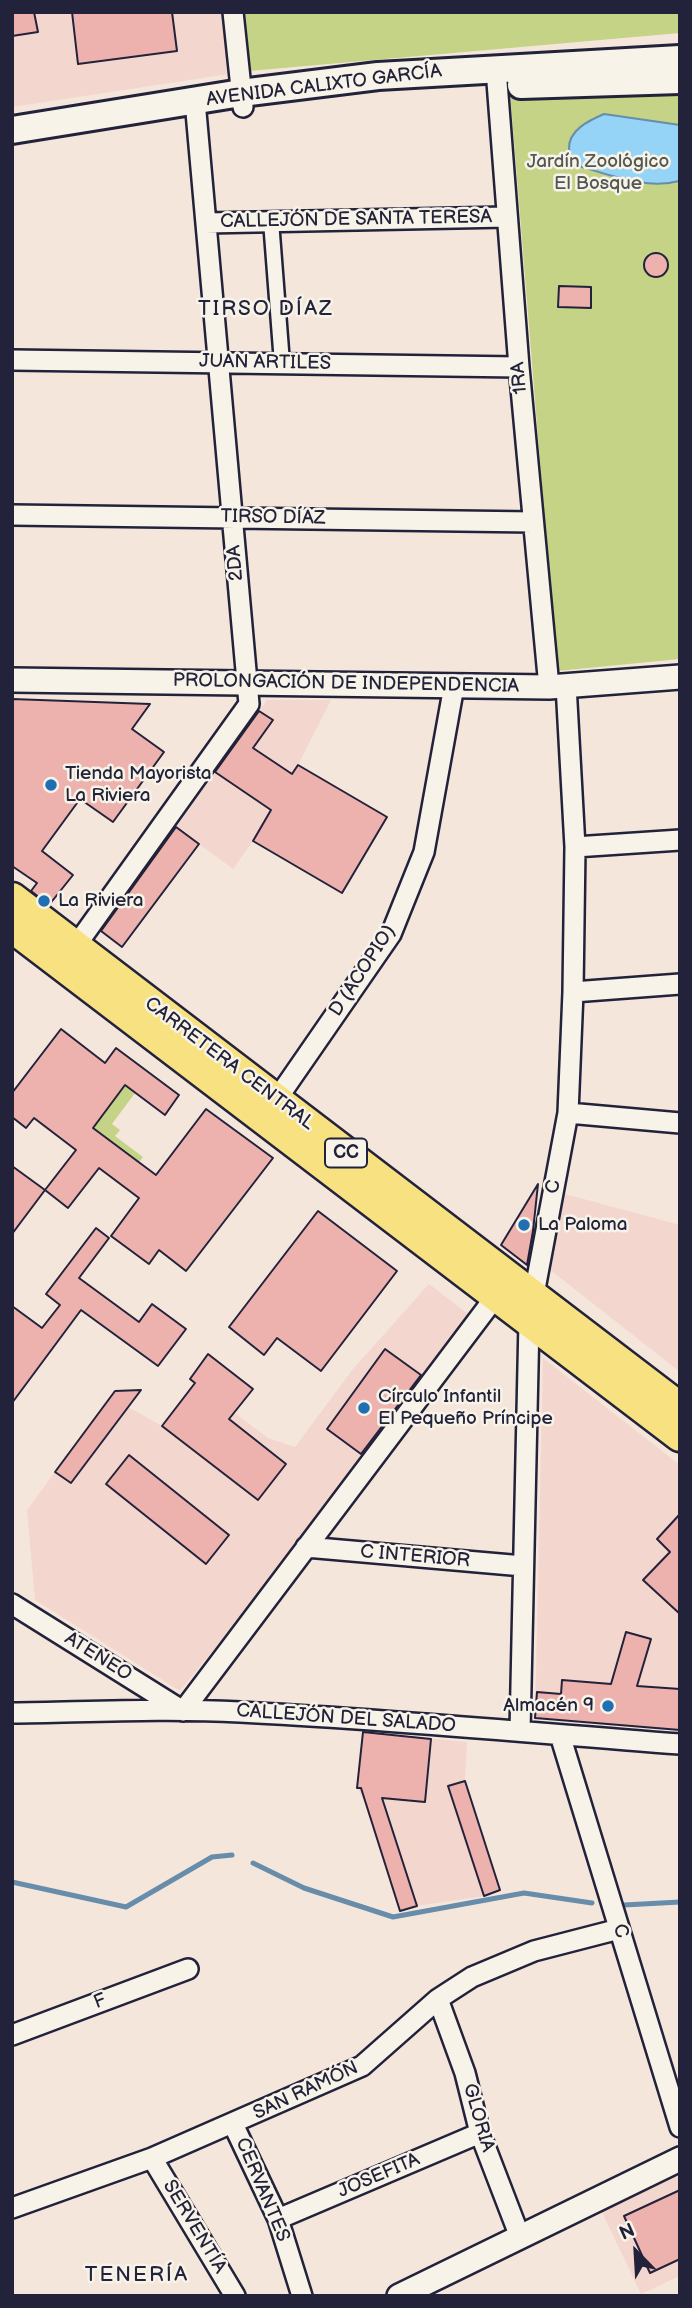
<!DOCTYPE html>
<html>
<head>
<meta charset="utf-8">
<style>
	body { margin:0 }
	#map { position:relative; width:692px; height:2308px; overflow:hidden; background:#f5e6dc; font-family:"Balsamiq Sans",sans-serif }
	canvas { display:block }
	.frame { position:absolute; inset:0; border:14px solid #22223b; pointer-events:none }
	.north { position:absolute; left:601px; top:2217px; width:70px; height:70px; -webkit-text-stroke:5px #f7f3e8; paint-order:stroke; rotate:336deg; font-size:19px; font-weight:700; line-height:28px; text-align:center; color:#22223b }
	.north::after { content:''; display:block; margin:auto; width:24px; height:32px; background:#22223b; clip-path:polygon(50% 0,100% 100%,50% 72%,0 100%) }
</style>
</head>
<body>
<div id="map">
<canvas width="692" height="2308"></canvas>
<div class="frame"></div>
<div class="north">N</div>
</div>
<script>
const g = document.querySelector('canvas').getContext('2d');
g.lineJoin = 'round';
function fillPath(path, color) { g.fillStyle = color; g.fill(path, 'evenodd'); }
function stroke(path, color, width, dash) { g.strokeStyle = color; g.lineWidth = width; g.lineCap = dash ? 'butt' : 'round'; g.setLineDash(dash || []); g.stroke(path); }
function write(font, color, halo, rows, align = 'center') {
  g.font = font + ' "Balsamiq Sans",sans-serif'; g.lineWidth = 5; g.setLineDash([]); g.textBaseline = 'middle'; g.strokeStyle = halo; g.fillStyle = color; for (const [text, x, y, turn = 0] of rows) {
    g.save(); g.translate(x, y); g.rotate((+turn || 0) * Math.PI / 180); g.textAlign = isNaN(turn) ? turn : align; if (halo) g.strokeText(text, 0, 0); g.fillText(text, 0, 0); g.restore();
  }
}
const built = new Path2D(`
	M12 12H222L229 74 12 107Z
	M267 700H331L298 765 253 841 233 869 176 827Z
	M565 1194 680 1225V1372L549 1269Z
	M429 1284 472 1317 348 1483 180 1691 35 1600 27 1510 55 1472 71 1483 128 1407 162 1426 195 1383 268 1438 295 1447 353 1369Z
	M543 1358 680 1465V1730L535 1718Z
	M363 1732 467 1742 465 1781 500 1890 484 1896 417 1906 400 1911 365 1802 357 1788Z
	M680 2170V2276L641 2294 600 2208Z`);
const green = new Path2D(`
	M243 12H680V33L249 71Z
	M680 90V659L557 671 510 92Z
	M125 1085 135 1093 112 1124 120 1130 115 1136 143 1157 139 1162 93 1128Z`);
const water = new Path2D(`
	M604 114 680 125 679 181C646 190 608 174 575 165 573 160 570 154 569 149 568 130 590 120 604 114Z`);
const stream = new Path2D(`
	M253 1863 304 1888 393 1917 524 1893 592 1903
	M12 1882 126 1907 212 1857 232 1855
	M624 1905 680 1902`);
const building = new Path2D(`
	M19 12H34L38 32 12 36V13Z
	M72 12H172L177 51 78 64Z
	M644 265a12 12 0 1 1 24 0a12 12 0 1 1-24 0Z
	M559 286 591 287V308L558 307Z
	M12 699 150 704 132 729 164 752 113 822 80 799 42 851 73 875 49 905 31 891 37 883 12 866Z
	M259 711 273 720 253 748 292 774 298 765 387 817 342 893 253 841 271 810 215 772Z
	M176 827 199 844 122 947 101 931Z
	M61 1029 105 1063 116 1048 179 1095 165 1115 125 1085 93 1128 156 1175 206 1109 273 1158 186 1271 159 1250 149 1264 111 1236 139 1198 99 1168 68 1208 45 1190 76 1150 34 1118 26 1128 12 1117V1093Z
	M12 1166 45 1190 12 1234Z
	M538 1184 533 1231 527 1265 501 1245Z
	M318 1211 397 1271 321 1371 277 1338 264 1355 229 1327Z
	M96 1228 109 1238 79 1278 139 1322 152 1304 186 1329 158 1366 81 1310 12 1403V1306L42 1328 60 1305 46 1294Z
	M385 1349 421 1375 361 1454 327 1429Z
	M208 1354 253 1389 229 1419 286 1464 258 1500 162 1426 195 1383 190 1379Z
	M141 1390 71 1483 55 1472 115 1391Z
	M129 1455 229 1535 206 1564 106 1484Z
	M680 1514V1614L643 1580 670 1552 657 1539Z
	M626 1632 651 1639 637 1686 680 1689V1730L535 1718 537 1692 561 1694 562 1680 611 1684Z
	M363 1732 431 1739 425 1802 382 1798 417 1906 400 1911 361 1788H357Z
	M465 1781 500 1890 484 1896 448 1786Z
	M680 2190V2259L650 2273 624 2216Z`);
const pedestrian = new Path2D(`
	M271 221 282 363`);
const minor = new Path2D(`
	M233 12 243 107
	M496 69 519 367 549 687
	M206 223 507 217
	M12 360 519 367
	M12 515 533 522
	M575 847 680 840
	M70 954 249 704 195 101
	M573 992 680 984
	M270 1109 391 934 424 852 454 686
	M568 1113 680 1123
	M306 1547 523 1566
	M12 1604 183 1711 502 1288
	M12 1713C88 1712 165 1708 240 1712 387 1719 533 1733 680 1744
	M520 1731 529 1321 568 1113 573 992 575 847 566 685
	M560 1735 680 2127
	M438 1999 465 2073 480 2133 520 2237
	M12 2035 188 1969
	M233 2124 278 2219 302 2296
	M152 2158 235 2296
	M12 2208 152 2158 362 2066 438 1999 472 1977 534 1951 619 1929
	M278 2219 480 2133`);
const tertiary = new Path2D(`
	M12 680 549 687 680 677
	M399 2296 680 2159`);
const secondary = new Path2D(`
	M521 85 680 80
	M12 130 241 93 378 76 680 59`);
const primary = new Path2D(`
	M12 898 680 1408
	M12 927 680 1436`);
const markers = [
	[51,785,7,"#1f6fb2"],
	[44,901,7,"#1f6fb2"],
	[524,1225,7,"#1f6fb2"],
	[364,1408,7,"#1f6fb2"],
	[608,1706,7,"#1f6fb2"]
];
const shields = [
	[346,1153,42]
];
const shieldNames = [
	["CC",346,1153]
];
const streetNames = [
	["AVENIDA CALIXTO GARCÍA",324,86,-7],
	["CALLEJÓN DE SANTA TERESA",356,220,-1],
	["JUAN ARTILES",265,363,1],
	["1RA",520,378,-95],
	["TIRSO DÍAZ",273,518,1],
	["2DA",236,563,-95],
	["PROLONGACIÓN DE INDEPENDENCIA",346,684,1],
	["D (ACOPIO)",363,971,-57],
	["CARRETERA CENTRAL",229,1064,37],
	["C",554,1187,-79],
	["C INTERIOR",415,1557,5],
	["ATENEO",98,1657,32],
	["CALLEJÓN DEL SALADO",346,1719,4],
	["C",620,1931,73],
	["F",100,2002,-21],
	["SAN RAMÓN",306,2091,-25],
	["GLORIA",478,2118,74],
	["JOSEFITA",379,2176,-23],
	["CERVANTES",262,2190,67],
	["SERVENTÍA",194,2227,59]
];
const parkNames = [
	["Jardín Zoológico",598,162],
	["El Bosque",598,184]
];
const poiNames = [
	["Tienda Mayorista",65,774],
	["La Riviera",65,796],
	["La Riviera",58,901],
	["La Paloma",538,1225],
	["Círculo Infantil",378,1397],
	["El Pequeño Príncipe",378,1419],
	["Almacén 9",594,1706,"right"]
];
const neighbourhoodNames = [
	["TIRSO DÍAZ",266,310],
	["TENERÍA",137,2276]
];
fillPath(built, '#f3d6ce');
fillPath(green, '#c5d386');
fillPath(water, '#95d4f6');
stroke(water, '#678dab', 2);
stroke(stream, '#678dab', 5);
fillPath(building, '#edb2ae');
stroke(building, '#22223b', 2);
stroke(pedestrian, '#22223b', 19);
stroke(minor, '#22223b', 24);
stroke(tertiary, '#22223b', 28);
stroke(secondary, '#22223b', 32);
stroke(primary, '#22223b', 35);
stroke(pedestrian, '#f7f3e8', 14);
stroke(minor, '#f7f3e8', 19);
stroke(tertiary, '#f7f3e8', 23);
stroke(secondary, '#f7f3e8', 26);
stroke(primary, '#f8e181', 30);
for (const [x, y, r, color] of markers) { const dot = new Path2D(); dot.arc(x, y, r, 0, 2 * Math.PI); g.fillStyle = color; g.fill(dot); stroke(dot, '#f7f3e8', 2.5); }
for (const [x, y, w] of shields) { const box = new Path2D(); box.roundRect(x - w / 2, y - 14.5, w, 29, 5); g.fillStyle = '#f7f3e8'; g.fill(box); stroke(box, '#22223b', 2); }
write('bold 18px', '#22223b', null, shieldNames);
write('19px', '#22223b', '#f7f3e8', streetNames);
write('19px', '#535752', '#f7f3e8', parkNames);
write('19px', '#22223b', '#f7f3e8', poiNames, 'left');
g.letterSpacing = '2px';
write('21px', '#22223b', '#f7f3e8', neighbourhoodNames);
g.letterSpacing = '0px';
</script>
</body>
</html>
